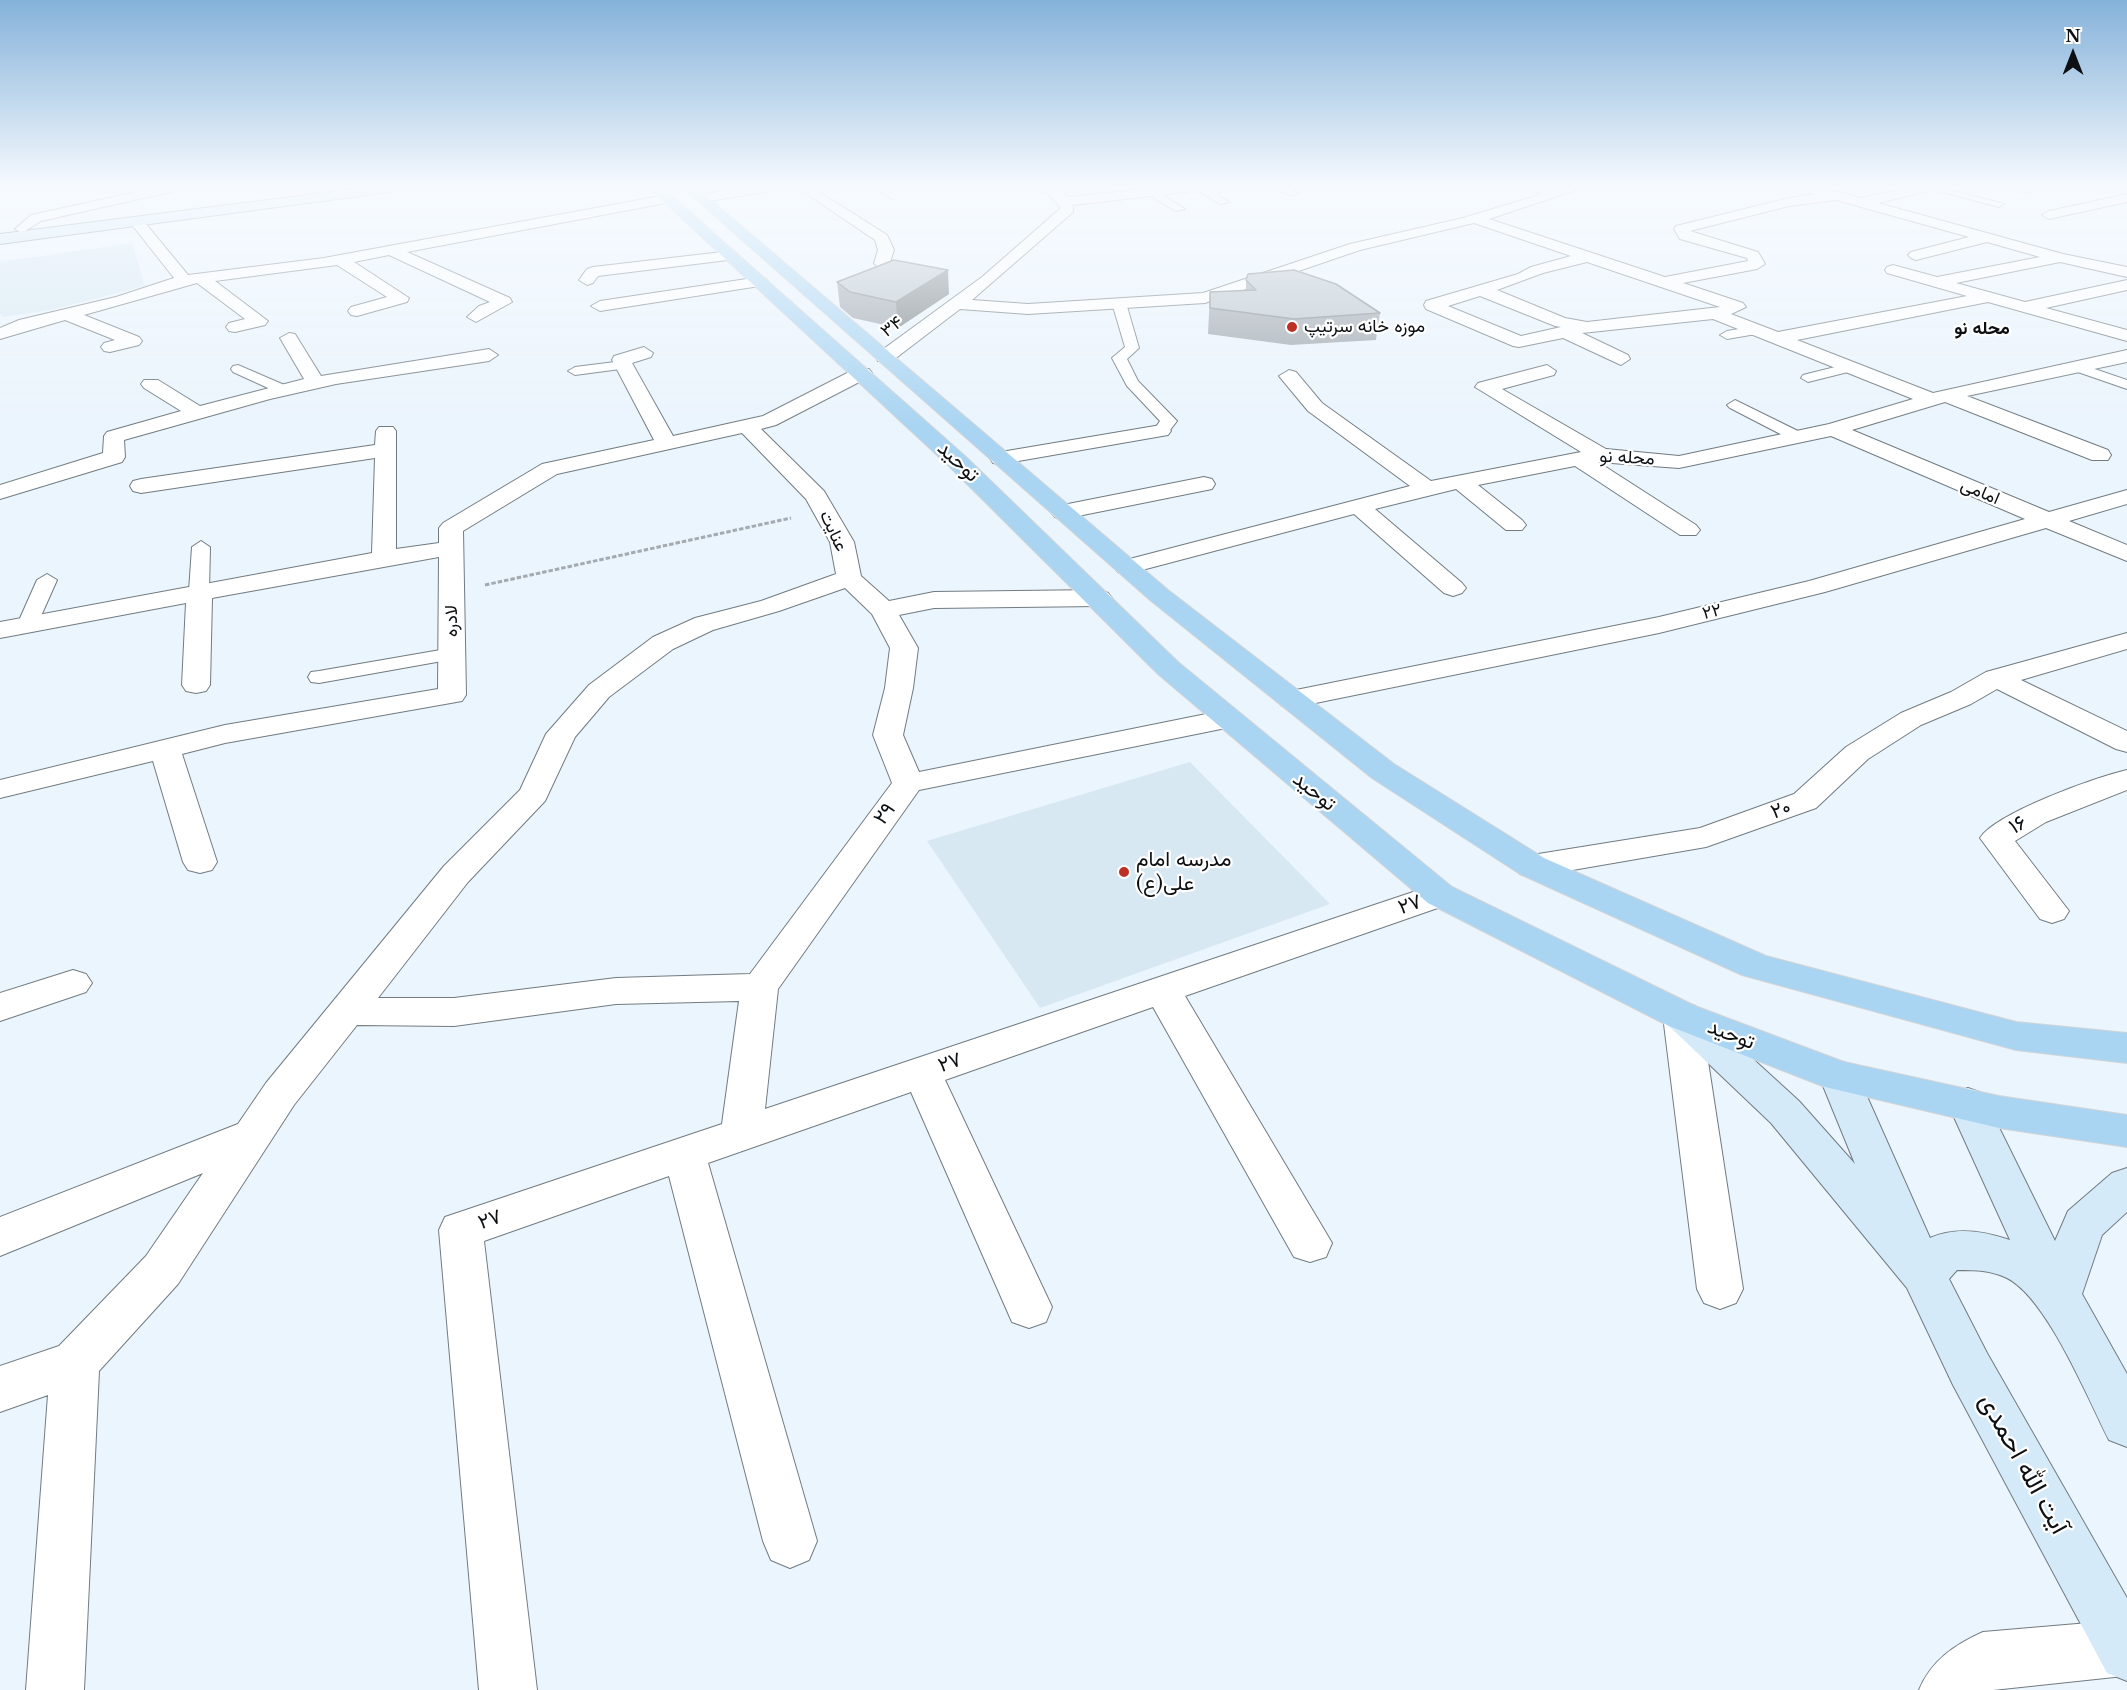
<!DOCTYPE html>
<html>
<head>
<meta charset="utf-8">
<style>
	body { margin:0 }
	#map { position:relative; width:2127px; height:1690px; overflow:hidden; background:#ebf5fd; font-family:"Libre Baskerville",serif }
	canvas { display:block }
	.north { position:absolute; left:2043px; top:24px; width:60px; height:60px; -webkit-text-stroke:4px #fff; paint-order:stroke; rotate:0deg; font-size:16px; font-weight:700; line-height:24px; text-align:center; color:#0d1013 }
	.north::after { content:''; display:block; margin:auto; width:21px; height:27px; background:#0d1013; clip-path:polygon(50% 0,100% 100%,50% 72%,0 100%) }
</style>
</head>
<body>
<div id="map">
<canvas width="2127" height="1690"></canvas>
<div class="north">N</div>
</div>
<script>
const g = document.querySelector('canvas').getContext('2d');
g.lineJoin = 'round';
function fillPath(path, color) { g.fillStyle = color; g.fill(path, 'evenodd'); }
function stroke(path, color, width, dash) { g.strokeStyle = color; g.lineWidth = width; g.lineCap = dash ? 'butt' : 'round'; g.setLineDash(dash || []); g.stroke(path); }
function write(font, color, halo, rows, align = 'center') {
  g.font = font + ' "Libre Baskerville",Vazirmatn,serif'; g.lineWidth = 4.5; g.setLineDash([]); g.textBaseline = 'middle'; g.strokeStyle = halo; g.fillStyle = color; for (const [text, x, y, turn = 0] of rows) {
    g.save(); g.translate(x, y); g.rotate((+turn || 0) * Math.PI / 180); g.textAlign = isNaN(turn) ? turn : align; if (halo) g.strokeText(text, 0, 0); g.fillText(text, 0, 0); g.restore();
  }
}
const built = new Path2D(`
	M132 243 145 286 50 310 3 317 0 313V262Z
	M1190 762 1330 904 1040 1008 927 841Z`);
const pathFar1 = new Path2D(`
	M872 188 894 200`);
const path = new Path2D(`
	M485 585 791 518`);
const lane = new Path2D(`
	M1193 188H1207L1219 192V196L1229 202 1220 204Z
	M1274 188H1287L1297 193 1292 196Z
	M1526 188H1541L1558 194 1553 197Z
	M1927 188H1943L2004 204 1999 207Z
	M2013 188H2031L2033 190 2028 193Z
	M1147 190H1155L1185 209 1176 211 1147 194Z
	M1119 299 1126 303 1139 348 1127 359 1138 381 1177 421 1167 434H1155L1153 431 1160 421 1127 386 1112 358 1125 347 1112 303Z
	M1757 326 1764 330 1762 333 1727 339 1720 335 1727 331Z
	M623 361 630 365 628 368 575 375 568 371 575 367Z
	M1851 363 1856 364 1858 367 1856 370 1808 382 1801 378 1803 375Z
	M2077 363 2127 380V389L2072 370 2070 367 2072 364Z
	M238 365 289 387 292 390 289 393H279L233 372 231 369 233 366Z
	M1735 400 1804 434 1806 437 1798 442 1792 440 1730 408 1727 405Z
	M201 541 210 547 209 591 199 597 189 591 192 547Z
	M47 574 57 580 37 625 34 629H20L17 625 37 580Z
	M452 648 459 650 463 654 459 658 319 683 311 682 308 677 311 672 319 671Z`);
const street = new Path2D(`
	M154 188H177L170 192 41 221 22 233 15 229 31 215Z
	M742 188H773L766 192 702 202 695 198 702 194Z
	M798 188H813L887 235 894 250 890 262 901 273 929 280 931 283 929 286C909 291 885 278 874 263L878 250 875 240Z
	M1043 188H1057L1068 197 1155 188H1194L1187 192 1073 205V212L972 300 1028 304 1203 293 1350 244 1463 218 1562 188H1582L1489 219 1665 277 1748 261 1747 258 1680 239 1674 229 1676 226 1789 198 1816 194 1810 193V188H1822L1861 198 1908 188H1930L1929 191 1878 203 2063 254 2127 267V277L2060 262 1956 283 2025 302 2127 280V290L2046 308 2127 330V341L1988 302 1797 340 1933 393 2127 350V362L1967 396 2108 450 2111 455 2108 460H2092L1945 402 1852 430 2049 512 2127 490V504L2069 521 2127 545V561L2046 528 1825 592 1659 633 1291 708 1281 705 1277 699 1281 693 1659 617 1809 581 2025 519 1831 436 1679 468 1598 462 1696 525 1700 530 1696 535H1680L1575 466 1478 485 1522 520 1526 525 1522 530H1506L1456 489 1375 509 1462 583 1466 588 1462 593 1453 596 1444 593 1354 514 1127 574 1118 572 1115 567 1118 562 1410 486 1308 411 1279 376 1289 370 1296 372 1322 403 1431 481 1581 452 1475 387 1478 383 1547 365 1556 371 1554 375 1502 389 1606 449 1679 456 1829 424 1913 399 1713 319 1582 333 1628 355 1630 359 1621 365 1563 338 1519 347 1513 346 1426 309 1424 305 1426 301 1518 274 1531 267 1571 256 1474 223 1360 250 1205 303 1028 314 960 309 892 361H878L876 357 878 353 982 277 1061 208ZM1836 200 1969 237 1911 252 1908 255 1911 258 1916 260 1987 242 2040 257 1937 277 1893 265 1887 267 1885 270 1887 273 1967 296 1778 332 1731 314 1746 307 1743 303 1683 283 1757 269 1765 264 1758 252 1690 231 1789 206ZM1587 262 1720 307 1587 322 1565 318 1497 290 1543 273ZM1480 296 1555 326 1561 327 1521 336 1448 306Z
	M2127 194V202L2049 219 2042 215 2049 211Z
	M666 195 671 196V202L407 252 510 298 512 302 476 322 467 317 479 306 490 302 389 255 354 262 409 298 407 302 357 316 351 315 348 311 351 307 387 297 337 265 215 281 268 321 265 325 235 332 229 331 226 327 229 323 245 319 197 283 84 315 139 337 142 341 139 345 110 352 104 351 101 347 104 343 115 340 65 320 0 339V328L19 320 116 297 174 278 129 221 136 217 141 218 188 275 324 258Z
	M731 251 739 256 736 259 598 276 593 283 587 285 579 280 587 269 593 267Z
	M760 277 766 279 768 282 766 285 600 311 591 306 600 301Z
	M289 333 295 334 321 376 489 349 498 355 489 361 336 384 270 399 124 440 125 457 122 462 0 499V485L103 453 104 436 107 432 181 411 144 388 141 384 144 380H158L200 406 304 379 280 338Z
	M644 347 653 353 651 357 632 363 673 436 763 416 855 369H869L872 373 869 377 776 425 761 429 824 491 854 542 861 576 889 601 934 592 1099 590 1108 593 1112 598 1108 603 1099 606 934 608 899 615 918 648 913 688 903 735 919 772 1226 710 1236 713 1241 719 1236 725 1226 728 919 790 778 989 765 1109 1428 887 1440 884 1452 887 1457 895 1452 903 1185 996 1332 1243 1326 1257 1310 1262 1294 1257 1153 1007 945 1080 1052 1307 1046 1322 1029 1328 1012 1322 911 1092 708 1163 817 1541 809 1560 790 1568 771 1560 763 1541 669 1176 484 1241 537 1690H479L439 1230 445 1217 722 1124 739 1001 616 1004 454 1026 357 1025 294 1105 178 1284 99 1371 84 1690H26L48 1395 0 1412V1366L59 1346 146 1256 203 1173 0 1256V1217L238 1124 266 1083 444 866 520 790 546 734 589 685 653 637 695 618 761 601 836 574 830 542 806 499 742 433 557 474 463 531 466 695 462 701 225 743 182 754 217 862 212 870 200 873 188 870 183 862 153 761 0 798V780L225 725 438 689 439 557 212 598 210 685 206 691 196 693 186 691 182 685 186 603 0 638V622L372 553 375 458 141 493 133 491 130 486 133 481 141 479 375 445 376 431 379 427H393L396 431V549L439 543V528L443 523 542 464 654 440 612 360 614 356ZM845 588 872 614 890 648 885 688 873 735 892 783 750 974 616 978 454 998H378L468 882 545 801 575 737 609 697 673 649 713 630 779 611Z
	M1161 425 1168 427 1171 431 1168 435 1001 464 993 463 990 458 993 453 1001 452Z
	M1204 477 1212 479 1215 484 1212 489 1063 519 1055 517 1051 512 1055 507 1063 505Z
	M2127 633V649L2021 680 2127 731V752L2116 749 1997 689 1971 704 1921 725 1868 759 1816 808 1706 847 1532 877 1520 874 1515 866 1520 858 1532 855 1700 828 1794 794 1846 747 1901 713 1951 692 1986 672Z
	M2127 770V790L2046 822 2015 841 2069 911 2064 919 2052 923 2040 919 1980 838C1996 813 2096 777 2127 770Z
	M73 970 86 974 92 983 86 992 0 1021V993Z
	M1682 1002 1695 1006 1701 1016 1743 1289 1736 1303 1720 1309 1704 1303 1697 1289 1663 1016 1669 1006Z
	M2124 1620 2127 1621V1675L2124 1676 1993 1690H1919C1931 1661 1954 1645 1983 1632Z`);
const secondary = new Path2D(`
	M362 188H397L390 192 0 244V234Z
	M1682 1002 1695 1006 1799 1101 1855 1164 1819 1076 1825 1065 1839 1061 1853 1065 1930 1238C1956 1226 1984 1231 2010 1240L1948 1104 1954 1093 1968 1088 1982 1093 2055 1241 2068 1211 2112 1173 2127 1168V1212L2102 1235 2082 1294 2127 1374V1447L2109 1440C2088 1399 2047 1298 2007 1278 1990 1270 1976 1270 1957 1270L1949 1279 1987 1353 2127 1598V1681L2107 1673 1953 1385 1907 1288 1771 1123 1669 1026 1663 1016 1669 1006Z`);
const primary = new Path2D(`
	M649 188H663L966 457 1178 662 1452 887 1695 1006 1844 1062 1999 1096 2127 1115V1147L1999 1128 1825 1087 1669 1026 1428 903 1158 674 950 467Z
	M683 188H697L1168 590 1394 764 1544 858 1766 956 2016 1022 2127 1033V1063L2016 1050 1742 975 1520 874 1372 778 1150 600Z`);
const wall = new Path2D(`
	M1246 280 1380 313 1376 340 1291 345 1208 334 1210 292 1246 290Z
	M837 282 949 294 898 328 853 318 840 307Z`);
const shadedWall = new Path2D(`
	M948 270 949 294 898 328 896 302Z`);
const building = new Path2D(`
	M894 260 948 270 896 302 850 292 837 282Z
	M1294 270 1336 284 1380 313 1294 319 1210 308V292L1256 290 1246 280 1248 274Z`);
const markers = [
	[1292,327,6,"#bd3025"],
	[1124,872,6,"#bd3025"]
];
const farStreetnames = [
	["۳۴",892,327,-37],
	["محله نو",1627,458,3],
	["امامی",1980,492,23],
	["عنایت",833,531,65],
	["۲۲",1712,612,-14],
	["لادره",452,621,-90]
];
const farPoinames = [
	["موزه خانه سرتیپ",1304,327]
];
const farNeighbourhoodnames = [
	["محله نو",1982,329]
];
const streetNames = [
	["توحید",958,462,43],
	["توحید",1314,792,39],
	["۲۰",1781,810,-20],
	["۲۹",885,814,-54],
	["۱۶",2018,825,-30],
	["۲۷",1410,905,-19],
	["توحید",1731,1035,21],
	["۲۷",950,1063,-19],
	["۲۷",490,1220,-19]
];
const poiNames = [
	["مدرسه امام",1136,860],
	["علی(ع)",1136,884]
];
const nearStreetnames = [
	["آیت الله احمدی",2023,1464,61]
];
fillPath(built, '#d7e8f3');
stroke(lane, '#727b81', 2);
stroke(street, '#727b81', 2);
stroke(secondary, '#727b81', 2);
stroke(primary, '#d3d4d5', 2);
stroke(pathFar1, '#a3abb1', 1.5, [3, 1.5]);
stroke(path, '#a3abb1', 3, [4.5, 2]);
fillPath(lane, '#fff');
fillPath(street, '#fff');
fillPath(secondary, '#d4eaf8');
fillPath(primary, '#aad5f2');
fillPath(wall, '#a1a9af');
fillPath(shadedWall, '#838a8f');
fillPath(building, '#bbc5cc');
stroke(building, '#838a8f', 1.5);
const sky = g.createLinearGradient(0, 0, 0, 424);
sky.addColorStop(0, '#85b2da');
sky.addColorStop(0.44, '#f6fafe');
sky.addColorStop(1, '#f6fafe00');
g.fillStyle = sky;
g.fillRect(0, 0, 2127, 424);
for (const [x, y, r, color] of markers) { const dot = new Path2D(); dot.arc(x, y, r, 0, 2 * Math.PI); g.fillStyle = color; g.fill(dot); stroke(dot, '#fff', 2); }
write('18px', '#0d1013', '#fff', farStreetnames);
write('18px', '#0d1013', '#fff', farPoinames, 'left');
write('bold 18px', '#0d1013', '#fff', farNeighbourhoodnames);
write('21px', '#0d1013', '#fff', streetNames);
write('21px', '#0d1013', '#fff', poiNames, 'left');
write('26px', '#0d1013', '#fff', nearStreetnames);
</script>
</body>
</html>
